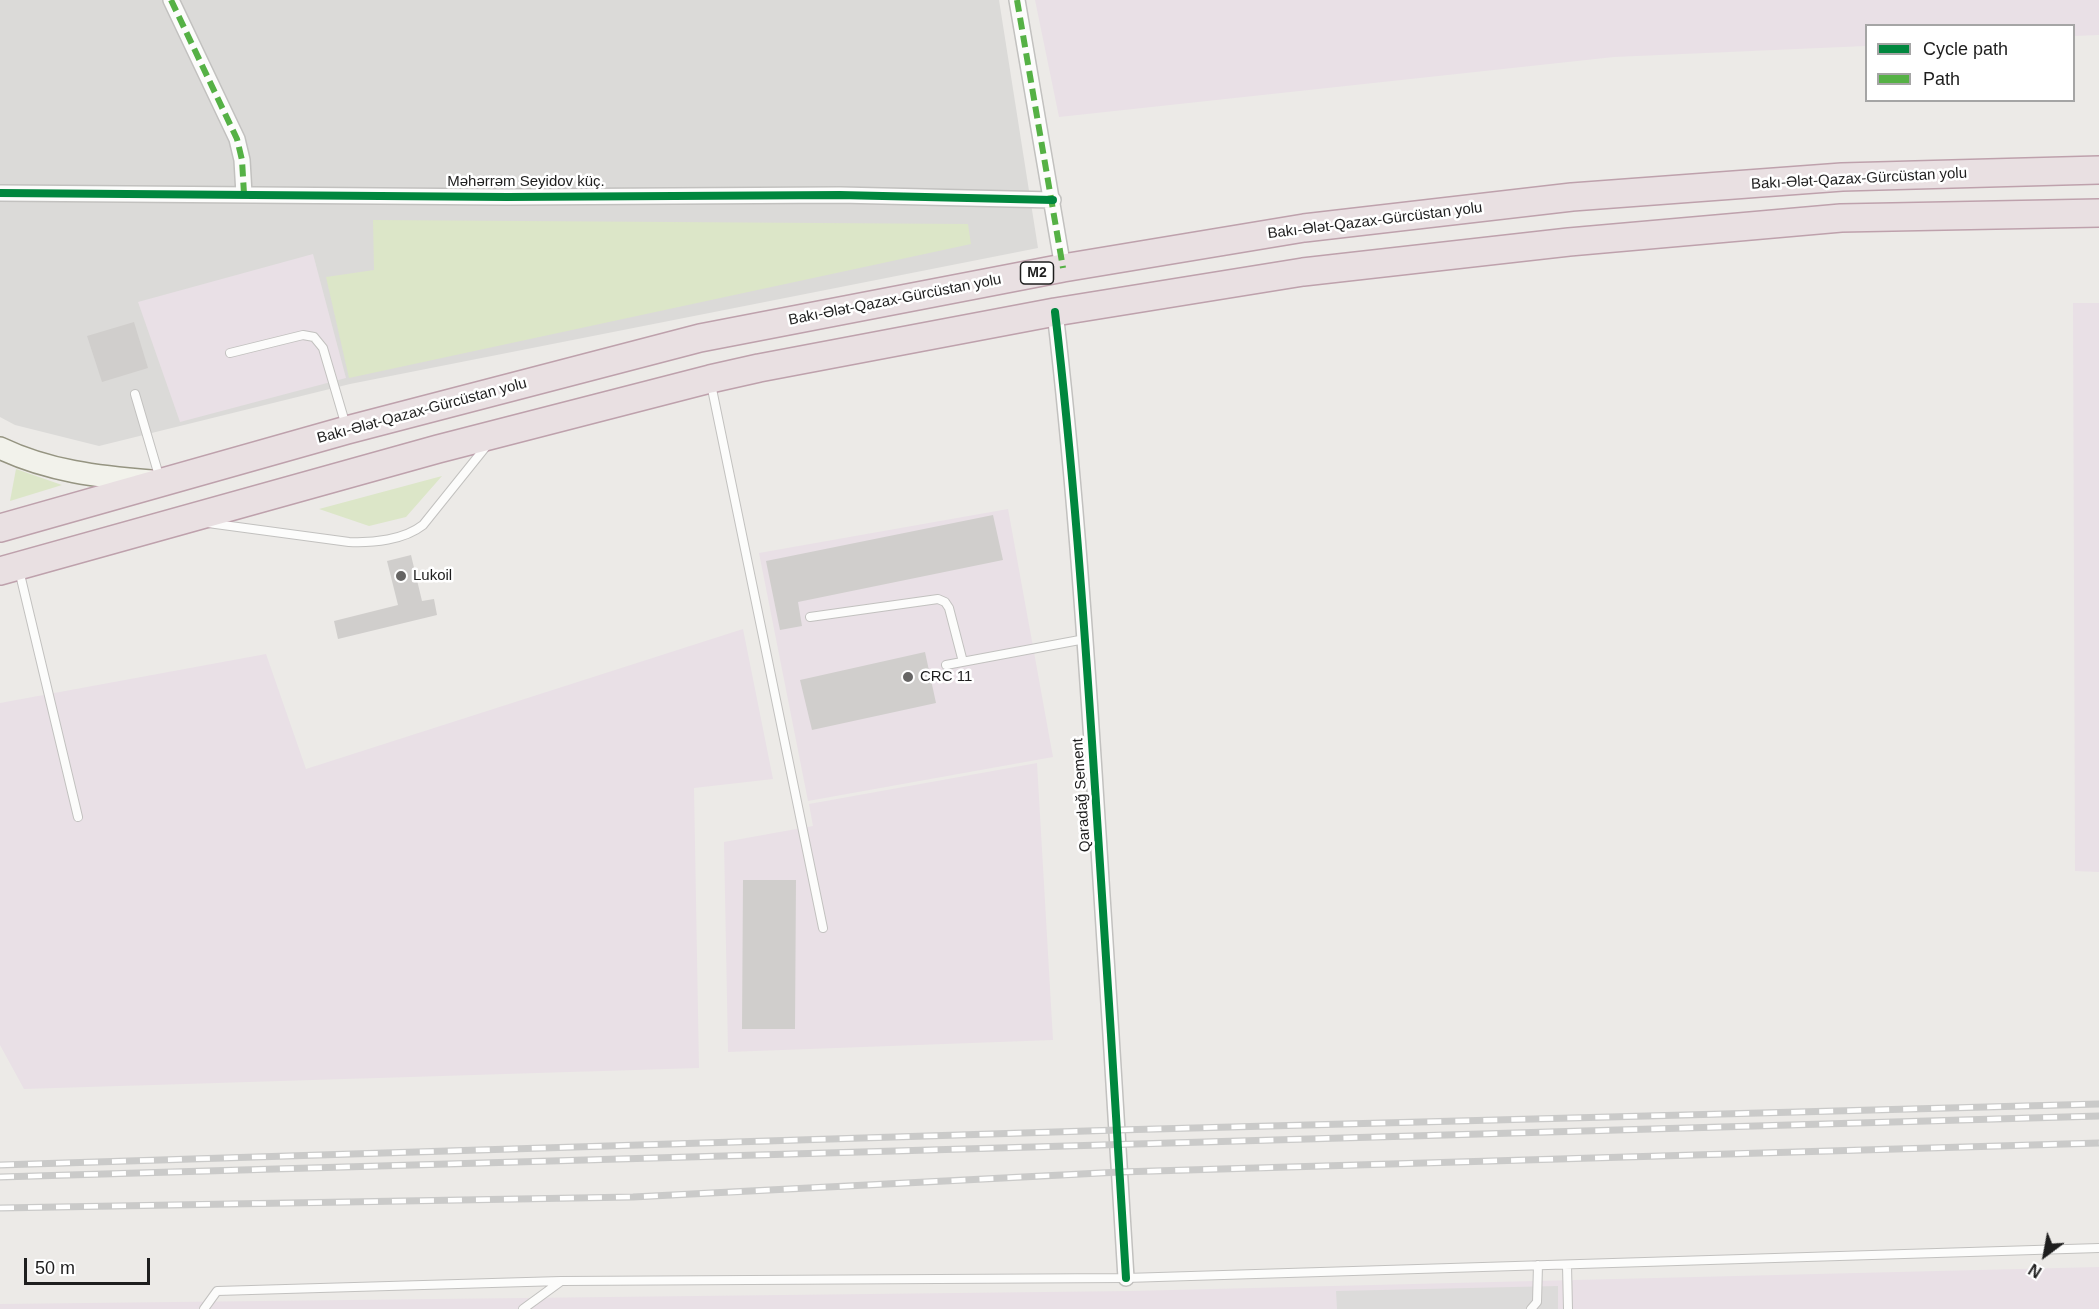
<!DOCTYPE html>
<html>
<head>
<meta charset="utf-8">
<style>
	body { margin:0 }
	#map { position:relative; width:2099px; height:1309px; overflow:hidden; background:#eceae7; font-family:Helvetica,sans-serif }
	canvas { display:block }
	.legend { position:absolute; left:1865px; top:24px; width:210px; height:78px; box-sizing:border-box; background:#fff; border:2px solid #a5a5a5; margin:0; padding:8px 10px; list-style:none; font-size:18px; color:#1e1e1e }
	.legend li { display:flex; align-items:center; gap:12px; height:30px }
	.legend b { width:30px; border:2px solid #a5a5a5 }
	.north { position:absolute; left:2015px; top:1225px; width:60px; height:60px; -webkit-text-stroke:4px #fff; paint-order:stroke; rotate:212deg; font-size:16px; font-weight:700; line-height:24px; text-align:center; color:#1e1e1e }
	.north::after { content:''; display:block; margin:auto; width:21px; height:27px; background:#1e1e1e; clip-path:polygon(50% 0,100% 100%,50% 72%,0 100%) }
	.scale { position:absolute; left:24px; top:1258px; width:126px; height:27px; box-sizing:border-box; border:3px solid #1e1e1e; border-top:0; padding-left:8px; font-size:18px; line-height:21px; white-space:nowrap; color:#1e1e1e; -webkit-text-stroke:4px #fff; paint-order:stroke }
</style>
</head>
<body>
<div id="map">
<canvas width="2099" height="1309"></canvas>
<ul class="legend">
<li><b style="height:8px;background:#00873e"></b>Cycle path</li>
<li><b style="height:8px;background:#55b145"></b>Path</li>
</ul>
<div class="north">N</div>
<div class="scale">50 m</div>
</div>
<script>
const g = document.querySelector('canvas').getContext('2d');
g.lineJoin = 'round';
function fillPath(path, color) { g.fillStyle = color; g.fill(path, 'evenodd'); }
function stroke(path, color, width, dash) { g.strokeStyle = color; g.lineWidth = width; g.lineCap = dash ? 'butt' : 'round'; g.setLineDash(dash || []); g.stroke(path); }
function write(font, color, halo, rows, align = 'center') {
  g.font = font + ' Helvetica,sans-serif'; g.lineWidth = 5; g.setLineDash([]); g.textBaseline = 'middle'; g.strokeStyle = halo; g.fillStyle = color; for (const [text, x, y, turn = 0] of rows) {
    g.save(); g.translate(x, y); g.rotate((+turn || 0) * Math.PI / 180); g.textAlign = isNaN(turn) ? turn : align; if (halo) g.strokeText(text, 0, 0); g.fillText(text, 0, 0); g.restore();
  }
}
const residential = new Path2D(`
	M0 0H999L1038 248 350 384 99 446 15 425 0 417Z`);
const industrial = new Path2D(`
	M1035 0H2099V35L2074 36V26H1866V46L1614 57 1059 117Z
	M313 254 346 378 180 422 138 302Z
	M2073 303H2099V872L2075 871Z
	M1008 509 1053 757 808 801 759 553Z
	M743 629 773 779 694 788 699 1068 24 1089 0 1045V703L266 654 306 769Z
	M1037 763 1053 1040 728 1052 724 842 813 826 809 804Z
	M2099 1267V1309H0V1304L1131 1291Z`);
const grass = new Path2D(`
	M373 220 968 224 971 244 349 378 326 277 374 270Z
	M16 469 62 485 10 501Z
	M442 476 406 517 369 526 319 509Z`);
const parking = new Path2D(`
	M1558 1286V1309H1337L1336 1291Z`);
const building = new Path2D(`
	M134 322 148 368 102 382 87 336Z
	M993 515 1003 560 798 602 802 626 780 630 766 561Z
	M411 555 422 601 434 599 437 615 338 639 334 621 398 605 387 561Z
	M925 652 936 703 812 730 800 680Z
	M743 880H796L795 1029H742Z`);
const lane = new Path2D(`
	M230 353 303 335 314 337 323 348 346 426
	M711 384 823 928
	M135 394 160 479
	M208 523 349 542C373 543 404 540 423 525L488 444
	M19 570 78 817
	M810 617 938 599 945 602 949 608 963 662
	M946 665 1085 639
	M1567 1265 1568 1309
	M204 1309 217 1291 561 1281 1126 1278 2099 1248
	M523 1309 560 1282
	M1531 1309 1537 1302 1538 1265`);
const street = new Path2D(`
	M171 0 237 139 242 160 244 194
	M1017 0 1063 268
	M0 193 507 197 840 195 1053 200
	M1055 312C1073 465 1084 619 1094 772 1105 941 1116 1109 1126 1278`);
const secondary = new Path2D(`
	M0 448C48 471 99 477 151 481`);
const highway = new Path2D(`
	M0 528 347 430 700 338 1063 268 1304 228 1572 197 1842 177 2099 170
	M0 571 438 449 710 379 759 368 1055 312 1303 272 1569 242 1841 218 2099 213`);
const rail = new Path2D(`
	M0 1165 1118 1130 2099 1104
	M0 1177 2099 1116
	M0 1208 633 1197 1120 1172 2099 1143`);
const quiet = new Path2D(`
	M171 0 237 139 242 160 244 194
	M1017 0 1063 268`);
const cycleway = new Path2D(`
	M0 193 507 197 840 195 1053 200
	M1055 312C1073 465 1084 619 1094 772 1105 941 1116 1109 1126 1278`);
const markers = [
	[401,576,6,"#666564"],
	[908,677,6,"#666564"]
];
const shields = [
	[1037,273,33]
];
const shieldNames = [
	["M2",1037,273]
];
const streetNames = [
	["Bakı-Ələt-Qazax-Gürcüstan yolu",1859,179,-3],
	["Məhərrəm Seyidov küç.",526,182],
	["Bakı-Ələt-Qazax-Gürcüstan yolu",1375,221,-7],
	["Bakı-Ələt-Qazax-Gürcüstan yolu",895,300,-11],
	["Bakı-Ələt-Qazax-Gürcüstan yolu",422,411,-15],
	["Qaradağ Sement",1082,795,-94]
];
const poiNames = [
	["Lukoil",413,576],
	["CRC 11",920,677]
];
fillPath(residential, '#dbdad8');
fillPath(industrial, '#e9e0e6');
fillPath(grass, '#dce6c8');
fillPath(parking, '#dcdbda');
fillPath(building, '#d0cecc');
stroke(lane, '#c2c1bf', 10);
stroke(street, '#c2c1bf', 18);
stroke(secondary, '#959481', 24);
stroke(highway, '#bea1ac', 30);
stroke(lane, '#fcfcfb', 8);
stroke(street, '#fcfcfb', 15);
stroke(secondary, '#f2f2eb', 21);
stroke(highway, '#e9e0e2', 27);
stroke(rail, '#cacac9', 7);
stroke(rail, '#fff', 4.5, [14]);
stroke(quiet, '#55b145', 6, [12, 6]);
stroke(cycleway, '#00873e', 8);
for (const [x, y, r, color] of markers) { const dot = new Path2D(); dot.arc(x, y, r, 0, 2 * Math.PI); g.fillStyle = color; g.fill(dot); stroke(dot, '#fff', 2); }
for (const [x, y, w] of shields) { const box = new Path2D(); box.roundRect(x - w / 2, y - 11, w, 22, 4.5); g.fillStyle = '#fff'; g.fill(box); stroke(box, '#1e1e1e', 1.5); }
write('bold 14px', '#1e1e1e', null, shieldNames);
write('15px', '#1e1e1e', '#fff', streetNames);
write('15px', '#1e1e1e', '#fff', poiNames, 'left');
</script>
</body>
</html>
